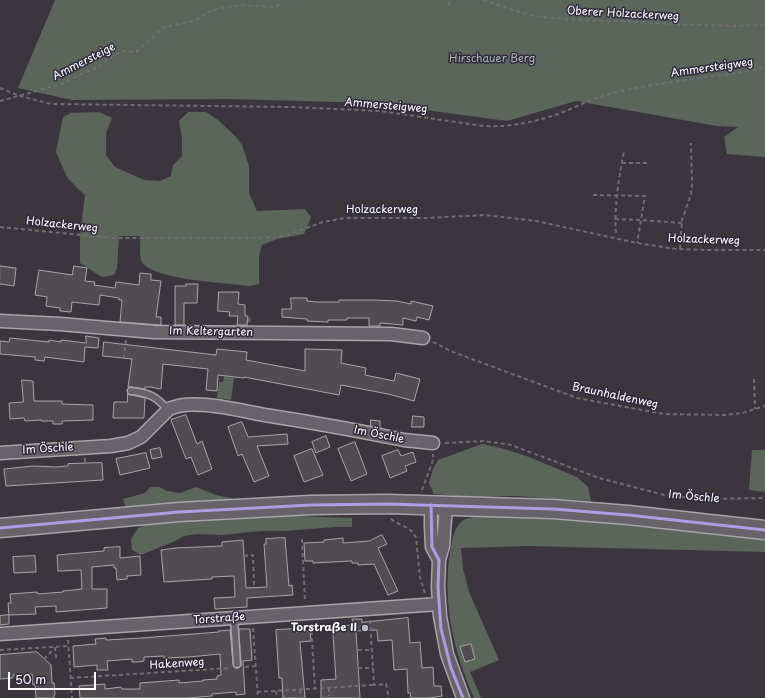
<!DOCTYPE html>
<html>
<head>
<meta charset="utf-8">
<style>
	body { margin:0 }
	#map { position:relative; width:765px; height:698px; overflow:hidden; background:#3b363e; font-family:"Playpen Sans",sans-serif }
	canvas { display:block }
	.scale { position:absolute; left:8px; top:672px; width:88px; height:18px; box-sizing:border-box; border:2px solid #fff; border-top:0; padding-left:5px; font-size:12px; line-height:14px; white-space:nowrap; color:#fff; -webkit-text-stroke:3px #2f2a3d; paint-order:stroke }
</style>
</head>
<body>
<div id="map">
<canvas width="765" height="698"></canvas>
<div class="scale">50 m</div>
</div>
<script>
const g = document.querySelector('canvas').getContext('2d');
g.lineJoin = 'round';
function fillPath(path, color) { g.fillStyle = color; g.fill(path, 'evenodd'); }
function stroke(path, color, width, dash) { g.strokeStyle = color; g.lineWidth = width; g.lineCap = dash ? 'butt' : 'round'; g.setLineDash(dash || []); g.stroke(path); }
function write(font, color, halo, rows, align = 'center') {
  g.font = font + ' "Playpen Sans",sans-serif'; g.lineWidth = 3; g.setLineDash([]); g.textBaseline = 'middle'; g.strokeStyle = halo; g.fillStyle = color; for (const [text, x, y, turn = 0] of rows) {
    g.save(); g.translate(x, y); g.rotate((+turn || 0) * Math.PI / 180); g.textAlign = isNaN(turn) ? turn : align; if (halo) g.strokeText(text, 0, 0); g.fillText(text, 0, 0); g.restore();
  }
}
const green = new Path2D(`
	M55 0H765V157L727 154 724 137 738 127 717 126 576 101 507 121 373 103 228 99 72 100 18 88Z
	M99 112 112 118 106 133V155L115 167 144 180 160 181 171 176 173 165 182 156V139L179 121 188 112H206L218 120 236 137 242 145 249 166V193L257 211 305 209 311 217 304 234 277 239 262 245 259 256V284L249 286C230 283 147 280 141 260 139 253 141 243 140 236H119L117 268 114 275 102 277 80 263V235L85 195 78 189 67 177 56 152 63 117 71 113Z
	M224 376 234 378 231 400 217 398 219 382H223Z
	M482 444 501 448 529 457 577 477 588 487 591 501 514 496 468 497 434 494 429 483 433 469 438 460Z
	M752 450H765V492L749 490Z
	M150 487H159L167 491 180 493 196 487 216 495 230 498 239 502 126 508 123 499 145 493Z
	M272 515 352 518V527H334L285 531H260L223 535 197 534 184 536 175 541 141 555 132 550 131 539 138 528 152 522 181 519 201 520Z
	M478 516 579 520 765 534V552L528 546 461 548 463 569 469 592 499 660 470 672 481 698H474C454 652 442 603 450 553 452 541 453 530 461 522 465 518 473 517 478 516Z`);
const building = new Path2D(`
	M0 266 16 268 14 286 0 284Z
	M74 266 87 268 85 281 95 282 94 285 115 288 116 282 139 285 140 273 151 274V280L161 281 156 317H161V325L120 322 122 300H119V298L100 295 99 305 72 302 71 312 60 311V308L46 306 47 297 35 295 39 270 72 275Z
	M186 284H198L197 303H184V325H175V286H186Z
	M219 292H239L238 304 245 305V316H248L247 325H237L238 316H229L230 312 218 311Z
	M291 298H307V301L317 302H339V300H374L397 301 411 304V301L433 306 429 320 417 317 416 321 403 318V325L380 323V326H369V318H347V320H328V322L307 321V319L282 317V309H291Z
	M86 336 99 338 98 348 85 347 84 362 45 357 44 361 35 360V357L0 354V341L9 342 10 338 49 342V340L61 342V340L86 343Z
	M104 342 216 355 217 349 247 352 246 360 305 371V349L342 350 341 363 366 368 365 375 394 381 396 373 420 379 414 401 388 394 341 385 339 395 244 377V378L218 375 217 391 206 390 208 369 163 364 161 389 150 387H145V389L132 387H128L132 359 103 356Z
	M22 380 33 381 34 401H62V404L93 405V420L62 421V424H53V421H41V420L25 421 24 418 10 419 9 403 23 402Z
	M128 394 145 398 144 418H113L114 402H127Z
	M186 415 197 444 202 441 212 469 198 475 191 457 186 459 171 420Z
	M413 416 424 417V427H412Z
	M371 420 380 421V428L371 426Z
	M242 422 248 437 287 434 288 444 257 446 269 476 254 482 242 454 238 456 228 427Z
	M326 436 330 447 316 453 312 442Z
	M355 442 367 474 351 481 338 449Z
	M160 448 162 457 152 459 150 450Z
	M312 449 323 475 304 482 294 456Z
	M398 450 401 456 413 452 416 462 405 466 407 471 390 478 382 456Z
	M146 453 150 468 120 475 116 459Z
	M102 463 103 480 6 486 4 469 33 466 56 467 68 466V464Z
	M382 535 387 544 378 548 398 591 388 595 374 564 358 565V563H352V561L313 563V561H305L304 543 324 542V540L343 538V543L369 541Z
	M285 538 289 586 292 585 293 595 247 598V607L215 609 214 598 235 597 234 576 212 577V579L164 582 161 550 176 548 222 546V542L243 540 246 588 267 587 264 544H266V539Z
	M120 547V558L140 556 141 575 127 576V579L117 580 116 568H114V565L92 567V589H107V608L56 612V606L35 607 36 614 9 615 8 603H11L10 594 37 592 38 594 63 592V591L82 589 81 570 58 571 57 555 104 551V548Z
	M35 556 36 572 14 573 13 557Z
	M9 615V624L0 625V616Z
	M408 618 410 643 420 642 422 668 433 667 434 686H441L442 696 429 698H411L410 693H408L407 669 394 670 392 640 378 641 377 630 356 631 360 698H321V680L336 679 333 634H335V626L353 625 352 619H362V622Z
	M239 629H250L252 660 243 661 245 694 236 695V692L212 694V696L187 698H80L79 686 105 684V689L121 687 122 689H140V683L179 680V683L203 681V680L217 679V676L221 675 220 654 189 657 164 658V656L144 657V661L138 662H132V659L107 661 108 670H97V665L74 667 73 646 96 644 95 639 106 638V640L142 638 219 632 218 631 230 630 233 664 235 668H238L241 666V664Z
	M296 629V632L310 631 311 641 300 642 305 698H283L282 678H279L276 630Z
	M471 644 475 659 465 662 460 647Z
	M37 652 51 665 52 683H54L55 695H54V698H36L35 684 33 685 32 674 13 675V678L0 679V655Z`);
const path = new Path2D(`
	M483 0C501 5 518 13 536 16 568 21 601 20 634 22 677 24 721 27 765 25
	M448 5 450 0
	M0 88 20 96 51 104 290 107 380 111 483 126C508 127 531 123 555 115 573 109 590 99 609 94 660 81 713 78 765 68
	M0 101 62 84 79 75 100 66 112 56 124 51 136 52 164 27 194 21 212 10 240 5 275 7 278 5 280 0
	M622 163H647
	M593 195 645 196 637 243
	M615 219 641 220 682 223
	M0 227 113 238H242L277 237 287 235 323 222 345 218H426L485 215 536 221 637 243 676 249 708 250H765
	M616 233C614 205 619 178 624 151
	M680 249 682 220 691 194 692 184 691 143
	M249 322 250 315
	M433 342 453 352 577 398 664 414 724 415 742 413 765 406
	M124 358 126 340
	M754 379 755 409
	M445 443 483 441 511 445 599 478 664 495 705 499 765 498
	M85 458V465
	M422 490 433 460V454
	M391 519C400 526 412 527 416 538L420 577 425 594
	M302 539 305 602
	M244 556 253 555 254 584 252 587
	M370 620 374 685 386 684 389 698
	M311 624 315 689
	M253 628 258 698
	M68 640 72 698
	M55 647 56 658
	M0 650 68 646
	M358 650H372
	M44 659 51 652 50 647
	M245 667 255 666
	M358 668H373
	M70 678 230 668
	M329 688V696
	M300 690 301 698
	M276 691 277 698
	M257 692 374 685`);
const lane = new Path2D(`
	M131 391C149 393 156 396 168 410
	M234 618 237 664`);
const street = new Path2D(`
	M0 321 60 324 154 332 391 334 423 338
	M0 453 111 446 128 443 141 437 169 409C194 397 244 412 271 416 316 423 360 431 404 440L433 443
	M431 505V527L432 547 439 560
	M446 506 443 546 439 560 438 587 440 616 447 654 463 698
	M0 634 439 604`);
const secondary = new Path2D(`
	M0 528 179 512 311 505 388 504 553 509 628 515 765 530`);
const bus1 = new Path2D(`
	M431 505 432 547 439 560 438 587 441 629 451 668 463 698
	M0 528 179 512 311 505 388 504 553 509 628 515 765 530`);
const markers = [
	[365,628,4,"#bab9bb"]
];
const streetNames = [
	["Oberer Holzackerweg",623,14,3],
	["Ammersteige",84,62,-27],
	["Ammersteigweg",712,68,-8],
	["Ammersteigweg",386,106,5],
	["Holzackerweg",382,210],
	["Holzackerweg",62,225,6],
	["Holzackerweg",704,240,2],
	["Im Keltergarten",211,332,1],
	["Braunhaldenweg",615,396,12],
	["Im Öschle",379,435,11],
	["Im Öschle",48,449,-4],
	["Im Öschle",694,497,5],
	["Torstraße",219,619,-4],
	["Hakenweg",177,664,-4]
];
const parkNames = [
	["Hirschauer Berg",492,59]
];
const poiNames = [
	["Torstraße II",357,628]
];
fillPath(green, '#5c655b');
fillPath(building, '#514c4f');
stroke(building, '#a7a5a8', 1);
stroke(lane, '#a7a5a8', 9);
stroke(street, '#a7a5a8', 15);
stroke(secondary, '#a7a5a8', 21);
stroke(path, '#706d73', 2, [4, 3]);
stroke(lane, '#66646a', 6);
stroke(street, '#66646a', 12);
stroke(secondary, '#66646a', 18);
stroke(bus1, '#ab9ee1', 3);
for (const [x, y, r, color] of markers) { const dot = new Path2D(); dot.arc(x, y, r, 0, 2 * Math.PI); g.fillStyle = color; g.fill(dot); stroke(dot, '#2f2a3d', 1.5); }
write('11px', '#fff', '#2f2a3d', streetNames);
write('11px', '#b0b6b0', '#2f2a3d', parkNames);
write('bold 11px', '#fff', '#2f2a3d', poiNames, 'right');
</script>
</body>
</html>
